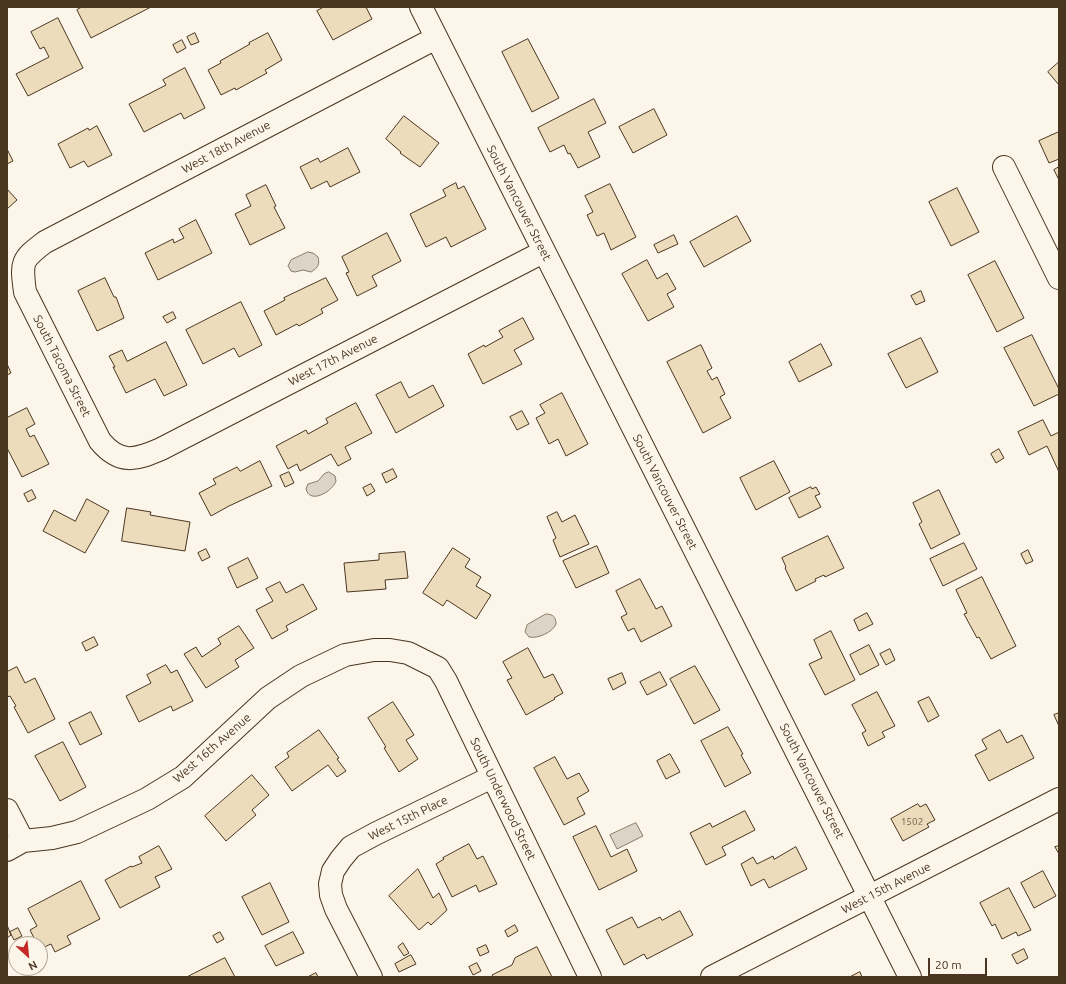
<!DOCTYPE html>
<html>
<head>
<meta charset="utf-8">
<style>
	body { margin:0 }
	#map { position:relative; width:1066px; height:984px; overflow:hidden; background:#fbf6e9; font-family:Ubuntu,sans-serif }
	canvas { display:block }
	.frame { position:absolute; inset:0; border:8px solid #4a3520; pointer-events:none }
	.north { position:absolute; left:8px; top:936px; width:40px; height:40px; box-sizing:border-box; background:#fbf6e9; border:1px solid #b4a999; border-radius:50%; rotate:153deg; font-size:11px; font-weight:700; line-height:16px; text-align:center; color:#4a3520 }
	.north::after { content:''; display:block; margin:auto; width:14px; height:18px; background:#c62828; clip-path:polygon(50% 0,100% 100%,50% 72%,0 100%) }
	.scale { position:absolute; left:928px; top:958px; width:59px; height:18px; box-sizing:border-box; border:2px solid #4a3520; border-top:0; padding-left:5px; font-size:12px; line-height:14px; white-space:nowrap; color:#4a3520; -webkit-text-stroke:3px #fbf6e9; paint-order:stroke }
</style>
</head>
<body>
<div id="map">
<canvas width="1066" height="984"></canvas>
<div class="frame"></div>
<div class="north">N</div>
<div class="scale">20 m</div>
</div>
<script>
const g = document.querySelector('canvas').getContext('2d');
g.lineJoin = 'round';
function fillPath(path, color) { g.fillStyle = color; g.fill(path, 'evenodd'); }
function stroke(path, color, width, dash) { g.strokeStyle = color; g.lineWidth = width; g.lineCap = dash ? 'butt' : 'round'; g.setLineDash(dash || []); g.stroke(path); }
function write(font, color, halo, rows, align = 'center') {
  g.font = font + ' Ubuntu,sans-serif'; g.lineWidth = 3; g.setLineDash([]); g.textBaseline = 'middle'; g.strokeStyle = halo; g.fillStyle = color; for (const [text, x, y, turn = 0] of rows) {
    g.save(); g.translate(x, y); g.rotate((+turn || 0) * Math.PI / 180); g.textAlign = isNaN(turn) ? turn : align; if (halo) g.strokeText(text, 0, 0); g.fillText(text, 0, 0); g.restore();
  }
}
const water = new Path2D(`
	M308 252 313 253 318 257C320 264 318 268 311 272L303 270 295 272 291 271 288 266 291 260Z
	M329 472 335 476 336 481C333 491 310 505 306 489L308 484 318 481 324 474Z
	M546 614C553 614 556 617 556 624 553 632 538 639 529 637L525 632 527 625Z
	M636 823 643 836 617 849 610 835Z`);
const building = new Path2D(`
	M82 7H151L91 38 77 10Z
	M324 7H366L372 19 333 40 317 11Z
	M58 18 83 68 28 96 16 74 49 57 44 47 40 49 31 32Z
	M195 33 199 42 191 45 187 37Z
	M268 33 282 60 265 70 267 73 236 90 235 88 221 95 208 70 221 63 220 61 250 44 249 43Z
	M528 39 559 98 532 112 502 52Z
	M182 40 186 48 177 53 173 45Z
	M1059 62V85L1048 72Z
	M185 68 205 108 184 119 181 113 144 132 129 104 166 85 163 80Z
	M594 99 606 123 588 132 600 157 578 168 570 153 568 154 564 145 550 152 538 128Z
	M654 109 667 135 633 153 619 127Z
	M404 116 439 143 420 167 400 153 401 152 386 139Z
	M97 126 112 155 88 167 84 161 70 168 58 144 88 128 89 130Z
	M1059 132V159L1049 163 1039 141Z
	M348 148 360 172 330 187 327 181 311 189 300 167 318 158 320 162Z
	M7 149 13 161 7 164Z
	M1059 167V180L1054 170Z
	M456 183 458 189 464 186 486 229 451 247 446 237 426 247 410 214 446 196 443 190Z
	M610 184 636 237 611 250 604 233 597 236 587 215 593 212 585 196Z
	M266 185 276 206 274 207 285 228 250 245 235 214 251 206 246 195Z
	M957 188 979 232 951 246 929 202Z
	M7 189 17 200 7 209Z
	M737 216 751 241 704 267 690 242Z
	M196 220 212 253 158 280 145 253 173 239 174 243 184 238 179 229Z
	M387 233 401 261 372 276 377 286 357 296 346 273 349 272 342 257Z
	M674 235 678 244 658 253 654 245Z
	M647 260 657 279 667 273 676 289 667 294 674 307 648 321 622 274Z
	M995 261 1024 318 997 332 968 275Z
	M105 278 114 297H116L124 318 97 331 78 291Z
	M326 278 338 300 321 309 323 313 299 326 297 324 276 335 264 311 285 300 284 298Z
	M921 291 925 301 916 305 911 296Z
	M241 302 262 345 239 357 234 348 203 364 186 330Z
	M173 312 176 318 167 323 163 317Z
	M523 318 534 339 514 350 522 364 483 384 468 354 484 345 485 347 503 337 499 331Z
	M1032 335 1059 389V394L1034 406 1004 348Z
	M921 338 938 372 906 388 888 354Z
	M166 342 187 385 164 396 155 379 126 393 113 367H115L109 356 122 350 127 361Z
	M821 344 832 365 799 382 789 362Z
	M701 345 712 368 707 371 712 380 717 377 725 394 720 397 731 418 703 433 667 362Z
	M7 364 11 373 7 375Z
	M401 382 409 398 433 385 444 406 396 433 376 395Z
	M562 393 588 444 566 456 558 439 549 444 536 418 545 413 540 405Z
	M356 403 372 433 345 447 351 459 338 466 331 454 300 471 297 464 288 469 276 446 306 430 308 434 328 423 326 419Z
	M27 408 35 424 26 429 30 437 34 435 49 464 22 477 7 448V418Z
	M522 411 529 424 517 430 510 417Z
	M1043 420 1051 436 1059 432V472L1047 446 1029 455 1018 432Z
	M999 449 1004 458 996 463 991 454Z
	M260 461 272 486 229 506 211 516 199 493 216 484 213 479 237 467 240 471Z
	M774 461 790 492 756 510 740 478Z
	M393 469 397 477 386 483 382 474Z
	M289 472 294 483 285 487 280 476Z
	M371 484 375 491 367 496 363 488Z
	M811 487 812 489 816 487 820 494 815 496 821 507 799 518 789 498Z
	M32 490 36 498 28 502 24 494Z
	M939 490 960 534 931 549 919 524 922 522 913 503Z
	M87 499 109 511 85 553 43 531 54 510 75 521Z
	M127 508 151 512 150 515 190 522 185 551 122 541Z
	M557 512 562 522 575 515 589 544 560 557 553 540 556 538 547 517Z
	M828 536 844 568 825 577 824 575 815 579 816 581 796 591 785 568 786 567 782 558Z
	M964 543 977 569 943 586 930 559Z
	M597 546 609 573 576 588 563 561Z
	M453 548 470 559 465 567 481 577 476 586 491 595 476 619 447 600 443 606 423 593Z
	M206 549 210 557 202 561 198 553Z
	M1028 550 1033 561 1026 564 1021 554Z
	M405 552 408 578 385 580 386 589 347 592 344 563 379 560V554Z
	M248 558 258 578 237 588 228 568Z
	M982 577 1016 646 991 659 979 637 977 638 964 614 967 613 956 590Z
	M640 579 656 609 662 606 672 626 641 642 634 628 628 631 621 617 627 614 616 591Z
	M280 582 286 593 303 584 317 609 286 626 288 630 272 639 256 610 273 601 266 589Z
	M867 613 873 624 859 631 854 620Z
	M239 626 254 648 235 660 239 667 206 688 184 654 196 647 202 657 221 644 218 639Z
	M831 631 855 680 825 695 809 664 822 658 814 640Z
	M94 637 98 645 86 651 82 643Z
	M869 645 879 665 860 675 850 655Z
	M528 648 544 678 553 674 563 693 554 698 555 699 526 715 507 680 512 678 503 662Z
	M890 649 895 660 886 665 880 654Z
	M166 665 171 673 177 670 193 701 173 711 171 706 139 722 126 696 151 683 147 675Z
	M695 666 720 710 694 724 670 679Z
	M17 667 25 683 35 678 55 719 28 733 14 707 16 706 10 696 7 697V672Z
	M660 672 667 685 647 695 640 682Z
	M622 673 626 683 613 690 608 679Z
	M877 692 895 726 882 732 885 737 868 746 862 733 866 731 852 705Z
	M929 697 939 716 928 722 918 702Z
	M393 702 414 735 406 740 418 759 399 772 384 748 386 747 368 718Z
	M91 712 102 734 80 745 69 723Z
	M1059 713V726L1054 715Z
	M728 727 743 754 741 755 751 773 725 787 701 741Z
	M319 730 339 758 337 759 346 771 337 777 328 765 292 791 275 767 289 757 287 753Z
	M1000 730 1007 743 1022 735 1034 758 989 781 975 755 987 749 982 740Z
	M63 742 86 787 60 801 35 756Z
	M670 754 680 772 666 779 657 761Z
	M555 757 567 779 579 773 589 791 577 798 585 814 564 825 534 768Z
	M252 775 269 795 252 810 256 815 226 841 205 816Z
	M918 804 920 807 926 804 935 820 927 824 929 827 903 841 891 819Z
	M745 811 755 830 722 847 726 855 706 865 690 833 710 823 712 827Z
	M596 826 611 857 627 849 637 871 599 890 573 837Z
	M469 844 477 859 483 856 497 884 479 892 476 885 452 897 436 864 444 859 443 858Z
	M159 846 172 869 155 877 160 887 120 908 105 880 131 866 132 867 142 863 139 857Z
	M1059 846V854L1055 847Z
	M796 847 807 869 769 888 764 879 751 886 741 864 753 857 757 864 773 856 774 859Z
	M418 869 433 898 439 893 447 910 431 925 428 922 419 930 389 896Z
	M1043 871 1056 896 1034 908 1021 883Z
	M81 881 100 919 67 936 71 944 55 952 51 944 40 949V944H37L30 930 37 926 28 909Z
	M270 883 289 922 262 935 242 897Z
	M1009 888 1031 930 1018 936 1016 932 1002 939 995 924 992 926 980 903Z
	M680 911 693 935 647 959 644 954 624 965 606 930 632 917 638 928 660 917 662 920Z
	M7 925 11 935 7 938Z
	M515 925 518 931 508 937 505 931Z
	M18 928 22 936 14 940 10 932Z
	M220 932 224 939 217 943 213 936Z
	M293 932 304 953 276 966 265 946Z
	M403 943 409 953 404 956 398 947Z
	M486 945 489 952 480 956 477 949Z
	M537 947 552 977H493L492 975 512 965 515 958Z
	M1024 949 1028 958 1017 964 1012 955Z
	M411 955 416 964 399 972 395 964Z
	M225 958 235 977H187Z
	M477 963 481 971 473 975 469 967Z
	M860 972 862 977H850Z
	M316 973 318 977H308Z`);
const minor = new Path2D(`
	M421 7 910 977
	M436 38 45 242C21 260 21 262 25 292L100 441C120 465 136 460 161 449L543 252
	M1004 167 1059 278
	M7 810 23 841
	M7 850 23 841 52 838 77 832 147 799 183 777 268 698 301 676 345 655 374 650H390L408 653 438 668 446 681 590 977
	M371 977 336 909 331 895 330 884 333 871 341 859 351 847 375 834 492 777
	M712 977 1059 799`);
const numberNames = [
	["1502",912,822]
];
const streetNames = [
	["West 18th Avenue",226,147,-28],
	["South Vancouver Street",519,203,63],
	["West 17th Avenue",333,360,-27],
	["South Tacoma Street",62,366,63],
	["South Vancouver Street",665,492,63],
	["West 16th Avenue",212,748,-41],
	["South Vancouver Street",812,781,63],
	["South Underwood Street",503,799,64],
	["West 15th Place",408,818,-26],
	["West 15th Avenue",886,888,-27]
];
fillPath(water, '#dcd4c6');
stroke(water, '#887966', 1);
fillPath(building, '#ecdcbc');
stroke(building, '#4a3520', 1);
stroke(minor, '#4a3520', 24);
stroke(minor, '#fbf6e9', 22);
write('10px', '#725f47', null, numberNames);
write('12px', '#4a3520', '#fbf6e9', streetNames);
</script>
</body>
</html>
